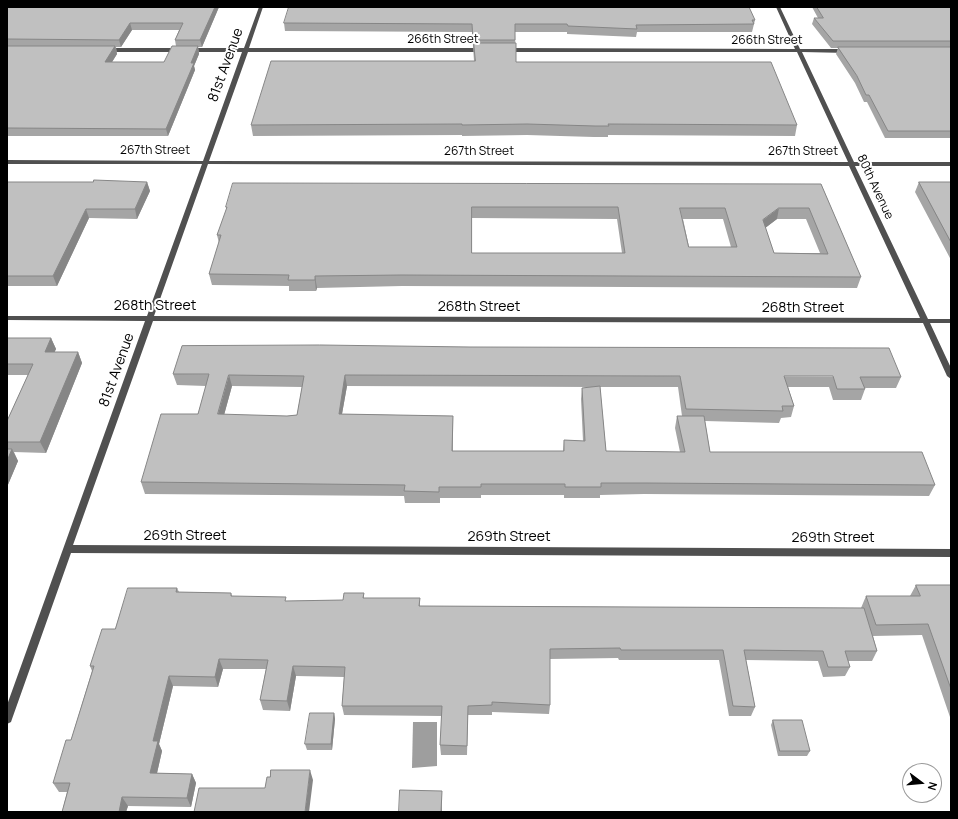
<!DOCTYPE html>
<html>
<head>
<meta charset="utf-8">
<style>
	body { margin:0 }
	#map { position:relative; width:958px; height:819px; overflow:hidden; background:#fff; font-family:Manrope,sans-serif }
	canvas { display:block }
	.frame { position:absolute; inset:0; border:8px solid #000; pointer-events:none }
	.north { position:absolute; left:902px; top:763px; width:40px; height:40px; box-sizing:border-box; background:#fff; border:1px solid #999; border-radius:50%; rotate:106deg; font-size:11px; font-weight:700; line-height:16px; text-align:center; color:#000 }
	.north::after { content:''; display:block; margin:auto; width:14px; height:18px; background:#000; clip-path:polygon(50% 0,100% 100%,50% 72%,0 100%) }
</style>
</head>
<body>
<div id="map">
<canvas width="958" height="819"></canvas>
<div class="frame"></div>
<div class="north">N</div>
</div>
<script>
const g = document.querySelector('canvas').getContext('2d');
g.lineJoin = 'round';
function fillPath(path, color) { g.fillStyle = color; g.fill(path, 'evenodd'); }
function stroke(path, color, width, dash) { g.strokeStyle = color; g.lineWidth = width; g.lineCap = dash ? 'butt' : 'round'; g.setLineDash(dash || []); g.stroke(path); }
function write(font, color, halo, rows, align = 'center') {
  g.font = font + ' Manrope,sans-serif'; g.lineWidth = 4; g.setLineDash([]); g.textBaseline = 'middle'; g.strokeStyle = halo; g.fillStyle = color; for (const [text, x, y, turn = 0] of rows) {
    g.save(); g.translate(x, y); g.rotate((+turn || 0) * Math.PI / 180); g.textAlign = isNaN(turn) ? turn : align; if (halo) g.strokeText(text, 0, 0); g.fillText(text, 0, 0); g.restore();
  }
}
const water = new Path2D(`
	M413 722H437V766L412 768Z`);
const minor = new Path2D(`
	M259 7H263L249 48H484L487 50 484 52H248L209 161 848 162 797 52H506L503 50 506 48 795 49 776 7H780L800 49H848L851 51 848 53 802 52 854 162H951V166H855L928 319H951V323H930L951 368V379L947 376 923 323 153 321 73 545 951 549V557L71 553 12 719 11 722 7 724V705L145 321 7 320V316H147L202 164H7V160L203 161 242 52H106L103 50 106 48H244ZM208 164 849 166 920 318 154 316Z`);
const wall = new Path2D(`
	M7 7H219L202 47H198L199 54 194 66 195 70 168 136H7ZM132 30H179L175 40 176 46 164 62H112L117 54 116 47H121Z
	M812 7H951V138H885L867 102H864L855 83 836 54 838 48H831L812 24 814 18H818Z
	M755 20 752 32H637L636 37 567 34V32H515L516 62 797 125 795 136 608 135V137H594L527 135 462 136V135L253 136 251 125 474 61 472 32 285 31 284 23Z
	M7 182H147L150 191 137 219 89 218 57 286H7Z
	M919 182H951V260L915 192Z
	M821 184 861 277 857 288 402 286 317 288 316 291H289V286L212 285 209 274 219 243 217 235 227 209 226 207ZM472 218 617 219 622 253H472ZM683 219H723L731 247H689ZM777 219H806L820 253H774L765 228Z
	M7 338H51L56 349 54 352H78L82 363 46 453 14 452 18 461 7 487V421L28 375H7Z
	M173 374 901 377 896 388H865V389L861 400H833L829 387H788L794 406 791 417 781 418 779 423 705 421 710 452 935 485 929 496 644 494 600 495V498H564V495H481V498H440V503H405L404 496 145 494 141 482 198 414 206 386 177 385ZM232 386 302 387 297 415 287 416 224 415ZM347 386 593 387 582 388 581 399 583 441 564 440 563 451H453V416L342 414ZM600 387H678L682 416H677L675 428 680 452 606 451Z
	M916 585H951V720L922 635 873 636 877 651 872 661H848L850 667 845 676 823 677 818 661 746 660 755 707 751 716H729L719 660H619L618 658 550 659V705L549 714 492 712V715H468L467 755H441L440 745 442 716 344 715 342 706 344 677 296 676 290 711 263 710 260 700 266 669H223L218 687 173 686 159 744 162 751 157 773 192 774 196 783 191 807 128 806 126 812H62L67 792H59L53 783 71 740 92 671 90 666 115 629 177 588 179 592 231 593 232 596 287 601 343 600 364 593V598H420V606L861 608 866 596H910Z
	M334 713 335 719 332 750H307L305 744Z
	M773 720 810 751 807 756H778L771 725Z`);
const shadedWall = new Path2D(`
	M215 7H219L202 47 200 40Z
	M130 23 132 30 121 47 119 40Z
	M115 46 117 54 107 70 105 62Z
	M198 46 199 54 194 66 195 70 168 136 166 129 191 63Z
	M147 182 150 191 137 219 135 209Z
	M779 208 777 219 760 232 763 220Z
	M86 209 89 218 57 286 53 276Z
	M315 276 317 288 316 291 315 280Z
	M51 338 56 349 50 363 45 352Z
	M78 352 82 363 46 453 40 442Z
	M229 375 232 386 221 426 218 414Z
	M345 375 347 386 340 425 339 414Z
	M12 449 18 461 7 487V461Z
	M219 659 223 669 218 687 215 677Z
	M293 666 296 676 290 711 287 701Z
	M169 676 173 686 159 744 162 751 155 782 150 773 153 741Z
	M334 713 335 719 332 750 331 744Z
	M310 770 313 780 309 812H305Z
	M192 774 196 783 191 807 187 798Z
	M442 791V812H441Z
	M122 797 128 806 126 812H119Z`);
const building = new Path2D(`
	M7 7H215L200 40H175L183 23H130L119 40 7 39Z
	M289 7H749L755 20H752L754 24 636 25 637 29 568 26 567 24H515V40H473L472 24 284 23Z
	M817 7H951V41H833L814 18H823Z
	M474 43H516V62H771L797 125 608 124 609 126H595L527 124 462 125V124L251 125 271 61H475Z
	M7 46H115L105 62H164L172 46H198L191 63H194L166 129 7 128Z
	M838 47H951V131H888L869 95H866L857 76Z
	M94 180 147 182 135 209H86L53 276H7V182H93Z
	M919 182H951V242Z
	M233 183 821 184 861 277 401 275 315 276V280H288L289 275 209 274 221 235H217L227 207H226ZM472 207H618L625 253H472ZM680 208H725L737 247H689ZM779 208H809L828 254 774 253 763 220Z
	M7 338H51L45 352H78L40 442H7V421L33 364H7Z
	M320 345 470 347 889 348 901 377H860L865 389H837L833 376H784L794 406H782L783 411 686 409 680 376 345 375 339 414 453 416 452 451H564V440L585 441 582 388 600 386 606 451 685 452 677 416H704L710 452H922L935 485 646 483H601V487H565V484H481V487H439V492L404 491 405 485 141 482 161 414H198L209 374H173L182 346ZM229 375 304 376 297 415 287 416 218 414Z
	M7 449H12L7 461Z
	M916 585H951V689L928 624 876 625 866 596H920Z
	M128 588H177L176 592 231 593V596L286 597 285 601 343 600 344 593H364L363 598H420L419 606 864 608 877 651H845L850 667H828L823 651 744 650 755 707 733 706 723 650H621L620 648 550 649V705L492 702V705L468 706 467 746 440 745 442 706H342L345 667 293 666 287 701 260 700 268 660 219 659 215 677 169 676 153 741H158L150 773 192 774 187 798 122 797 119 812H62L70 783H53L66 740H71L94 666H90L102 629H115Z
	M310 713H334L331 744H305Z
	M773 720H802L810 751H780Z
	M271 770H310L305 812H194L199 788H265L267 777H270Z
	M400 790 442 791 441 812H399Z`);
const farStreetnames = [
	["266th Street",443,40],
	["266th Street",767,41],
	["267th Street",155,151],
	["267th Street",479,152],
	["267th Street",803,152],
	["80th Avenue",875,187,65]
];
const streetNames = [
	["81st Avenue",226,65,-70],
	["268th Street",155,306],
	["268th Street",479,307],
	["268th Street",803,308],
	["81st Avenue",117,370,-70],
	["269th Street",185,536],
	["269th Street",509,537],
	["269th Street",833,538]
];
fillPath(water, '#9e9e9e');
fillPath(minor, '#505050');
fillPath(wall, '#a5a5a5');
fillPath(shadedWall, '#868686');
fillPath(building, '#c0c0c0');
stroke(building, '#868686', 1);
write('12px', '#000', '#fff', farStreetnames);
write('14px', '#000', '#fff', streetNames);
</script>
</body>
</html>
